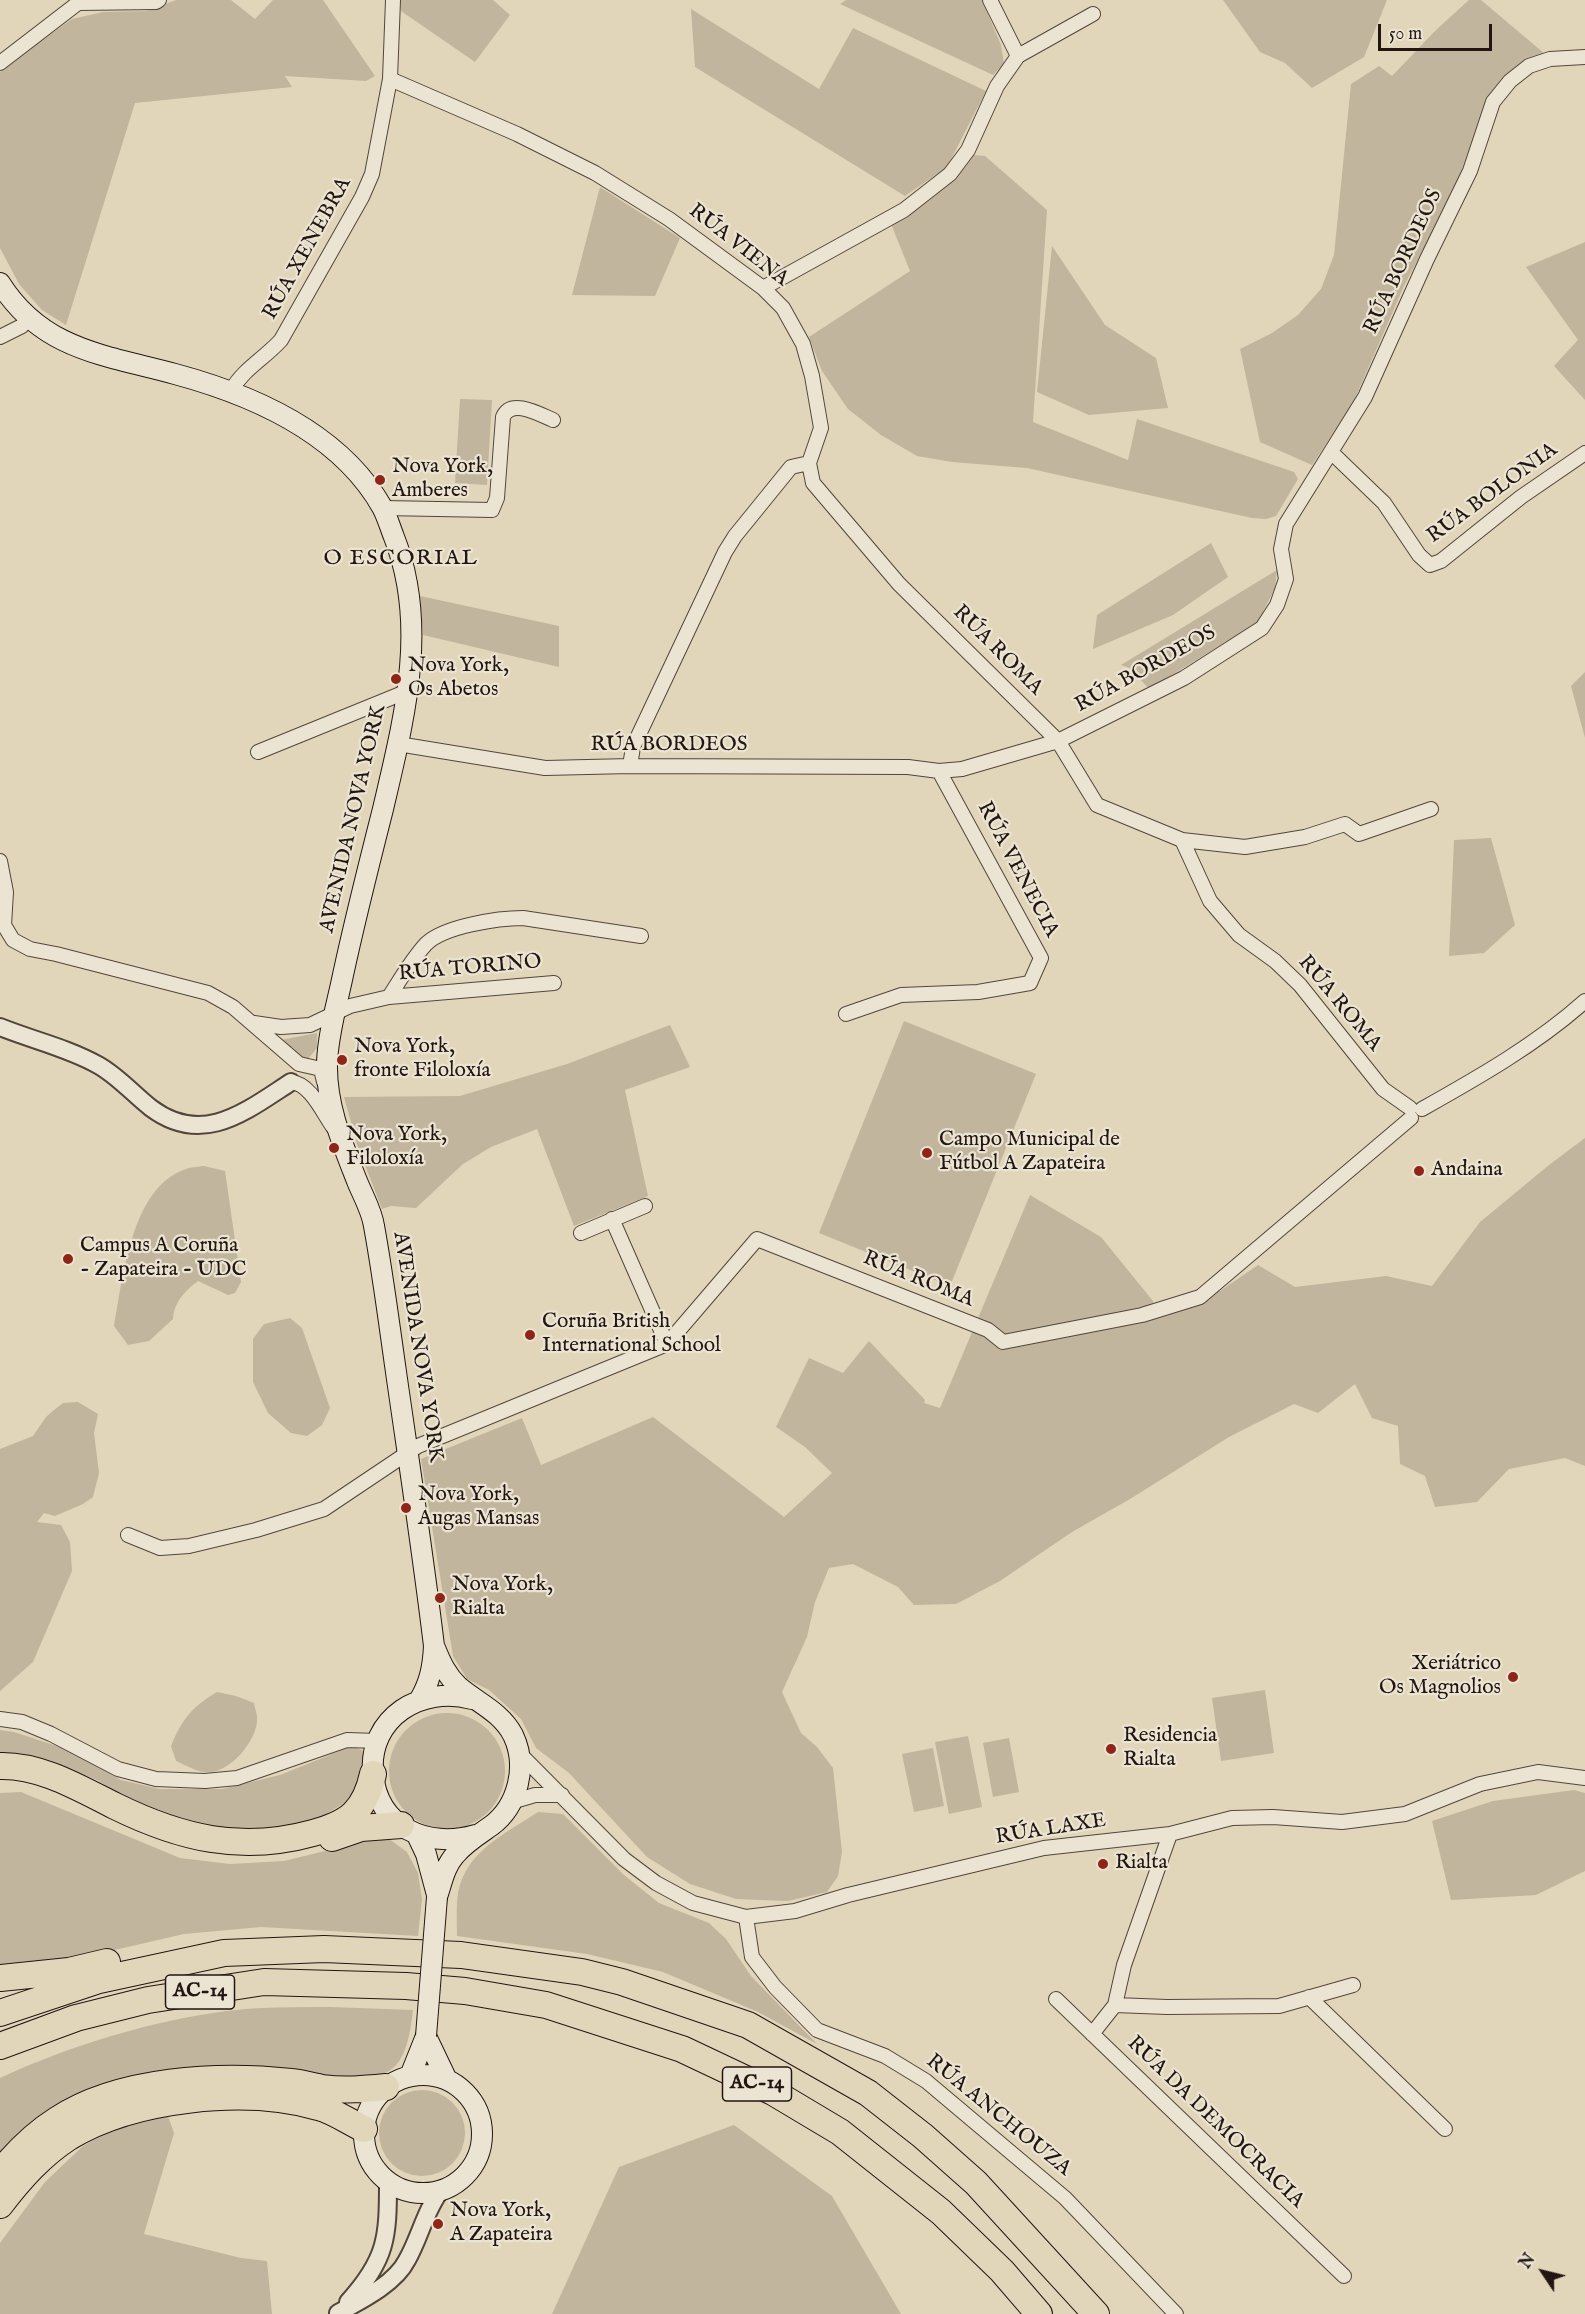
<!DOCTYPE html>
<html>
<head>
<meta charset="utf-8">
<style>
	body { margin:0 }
	#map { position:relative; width:1585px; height:2314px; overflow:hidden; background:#e1d6ba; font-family:"IM FELL English",serif }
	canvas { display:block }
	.north { position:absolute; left:1513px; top:2242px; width:60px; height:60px; -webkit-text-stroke:4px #ece4d2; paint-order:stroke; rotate:305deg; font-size:16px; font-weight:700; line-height:24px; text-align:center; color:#221612 }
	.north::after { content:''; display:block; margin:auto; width:21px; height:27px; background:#221612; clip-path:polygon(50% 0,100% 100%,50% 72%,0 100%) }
	.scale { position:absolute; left:1378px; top:24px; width:114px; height:27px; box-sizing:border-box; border:3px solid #221612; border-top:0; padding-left:8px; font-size:18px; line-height:21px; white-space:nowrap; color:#221612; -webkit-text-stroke:4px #ece4d2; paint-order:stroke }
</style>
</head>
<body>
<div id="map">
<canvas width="1585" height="2314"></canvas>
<div class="north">N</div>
<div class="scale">50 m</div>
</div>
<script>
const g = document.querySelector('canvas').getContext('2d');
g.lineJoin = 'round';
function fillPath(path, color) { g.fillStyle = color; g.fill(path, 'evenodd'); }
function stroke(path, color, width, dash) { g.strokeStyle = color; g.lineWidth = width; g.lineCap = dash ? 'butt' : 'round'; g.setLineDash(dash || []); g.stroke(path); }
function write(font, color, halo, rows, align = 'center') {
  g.font = font + ' "IM FELL English",serif'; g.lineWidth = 4.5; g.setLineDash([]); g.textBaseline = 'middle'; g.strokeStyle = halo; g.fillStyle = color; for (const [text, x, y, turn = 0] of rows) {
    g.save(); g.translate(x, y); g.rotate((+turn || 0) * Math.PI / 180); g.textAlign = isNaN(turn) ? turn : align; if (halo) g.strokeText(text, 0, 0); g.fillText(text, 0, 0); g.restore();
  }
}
const green = new Path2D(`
	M176 0H231L255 19 273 0H323L375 76 366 81 285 76 292 87 135 103 66 325 42 310 19 284 0 248V72L22 54 72 19 103 12 146 11Z
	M400 0H493L510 15 475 62 401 11Z
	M846 0H982L1001 45 1004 64 993 75 840 4Z
	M1223 0H1387L1364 57 1312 88 1285 63 1260 52Z
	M1469 0H1481L1545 54 1521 64 1504 78 1486 104 1456 186 1404 286 1353 403 1312 465 1260 442 1240 349 1272 333 1298 315 1321 289 1334 255 1351 84 1379 66 1392 76 1437 29Z
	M691 9 819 89 853 28 986 91 947 167 905 196 695 67Z
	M974 155 985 156 1047 210 1033 422 1128 460 1137 419 1294 472 1298 479 1276 516 1266 519 1252 518 1027 468 952 462 917 456 881 435 848 409 822 371 809 337 910 271 891 224 922 206 955 180Z
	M600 187 680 238 655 296 572 295Z
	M1585 242V400L1554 366 1578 340 1526 267Z
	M1052 246 1105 325 1156 358 1168 408 1089 415 1037 392Z
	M460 399 492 400 487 485 455 483Z
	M1211 543 1228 577 1173 615 1093 649 1097 615Z
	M1277 570 1275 588 1258 622 1149 689 1130 668 1121 665Z
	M420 596 559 626V667L423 635Z
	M1585 672V738L1571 686Z
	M1491 838 1515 925 1484 953 1449 956 1454 840Z
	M904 1021 1036 1074 950 1286 819 1233Z
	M670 1025 690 1067 625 1090 648 1196 574 1226 537 1129 491 1147 463 1164 416 1208 391 1206 382 1209 357 1144 344 1097 460 1096 567 1064Z
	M317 1033V1048L308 1059H303L281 1040Z
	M1585 1138V1466L1565 1458 1509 1469 1477 1502 1435 1507 1425 1476 1400 1464 1398 1426 1372 1418 1355 1384 1318 1413 1294 1404 1229 1437 1130 1499 1072 1532 1000 1581 956 1604 914 1605 898 1587 853 1564 829 1568 815 1602 807 1637 782 1692 801 1733 817 1747 833 1768 842 1852 838 1876 827 1892 788 1901 736 1899 690 1884 647 1857 569 1773 536 1748 521 1719 489 1690 467 1679 453 1656 421 1459 522 1418 541 1465 653 1417 784 1517 832 1473 805 1447 776 1427 809 1358 843 1373 869 1341 925 1400 924 1403 940 1408 1030 1195 1101 1237 1153 1301V1306L1220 1291 1258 1265 1295 1287 1386 1276 1432 1286 1480 1222 1549 1165Z
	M204 1166 225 1171 241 1282 235 1293 228 1295 198 1281C185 1291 174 1302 173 1319L149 1341 128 1345 114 1326C123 1278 131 1187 186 1169 191 1167 198 1167 204 1166Z
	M290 1318 302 1328 330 1408 322 1425 307 1436 291 1433 268 1413 253 1382V1339L264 1324Z
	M78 1402 98 1414 94 1433 99 1473 93 1497 83 1504 55 1516 44 1513 37 1522 61 1525 70 1542 72 1571 33 1662 0 1691V1449L33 1436 46 1417 54 1410 63 1403Z
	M1265 1690 1274 1753 1221 1761 1212 1698Z
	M217 1692 236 1696 254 1703C255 1709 258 1716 257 1722 255 1742 232 1769 212 1772 199 1774 188 1766 176 1761L171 1746C182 1719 192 1707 217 1692Z
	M389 1771a58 58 0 1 1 116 0a58 58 0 1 1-116 0Z
	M0 1730 14 1732 72 1751 121 1780 160 1789H222L280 1775 352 1746 366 1752 363 1779 354 1797 321 1817 271 1830H224L182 1821 133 1802 97 1780 40 1758 0 1753Z
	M968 1736 982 1807 949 1814 935 1742Z
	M1009 1738 1019 1792 993 1797 983 1743Z
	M933 1748 944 1806 914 1812 902 1754Z
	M1574 1790 1585 1793V1871L1536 1895 1451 1900 1432 1821 1493 1801Z
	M21 1792 180 1858 230 1864 284 1861 337 1848 364 1838 389 1839 407 1852 418 1873 422 1899 418 1936 261 1927 184 1934 41 1967 0 1965V1793Z
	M538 1812 563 1814 624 1875 659 1903 709 1923 726 1939 751 1976 817 2044 758 2012 663 1972 587 1954 457 1936C457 1922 456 1907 458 1893 466 1851 505 1834 538 1812Z
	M330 2007 413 2010C405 2084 384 2079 318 2078L0 2157V2078C75 2043 178 2012 261 2008 284 2007 307 2007 330 2007Z
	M379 2133a43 43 0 1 1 86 0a43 43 0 1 1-86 0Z
	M168 2116 174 2133 144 2234 241 2258 267 2261 272 2314H0V2243L45 2182 83 2146 110 2131Z
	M734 2125 832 2196 901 2314H552L619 2167Z`);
const minor = new Path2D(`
	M990 0 1018 56
	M78 3 156 2 159 0
	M0 63 82 0
	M390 79 517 134 595 173 669 219 763 288 783 308 803 344 812 376 821 428 809 463 813 483 899 584 1058 741 1097 805 1182 840 1210 901 1239 935 1275 961 1300 985 1383 1089 1410 1108
	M763 288 904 210 950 174 968 150 997 86 1018 56 1093 14
	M0 337 22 326 28 316
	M231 391C243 369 265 358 281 340L362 197 372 174 390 79 393 0
	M1331 452 1384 503 1419 555 1430 565 1441 561 1521 497 1585 453
	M383 508 492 510 497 498 503 417C511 398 539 414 553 420
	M398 744 545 768 630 766 908 767 939 771 962 769 1058 741 1184 678 1262 628 1277 605 1286 579 1281 549 1286 524 1365 397 1427 259 1470 171 1493 102 1510 81 1529 66 1550 59 1585 57
	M258 752 408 691
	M630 766 633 747 725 552 735 536 791 467 809 463
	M1182 840 1245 847 1305 837 1345 824 1359 834 1431 809
	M0 861 6 892 4 925 13 940 30 949 56 954 208 993 233 1007 299 1064 321 1069 324 1082
	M389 997C400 980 412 959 426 944 444 926 499 918 523 918L641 936
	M846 1014 901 995 978 992 1030 983 1041 958 939 771
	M254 1023 281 1027 310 1025 350 1006 389 997 554 983
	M291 1082C310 1083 323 1113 333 1127
	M1422 1109C1479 1077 1537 1044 1585 1001
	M612 1219 667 1344
	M581 1233 645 1206
	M128 1535 160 1548 189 1546 256 1530 324 1509 418 1446 667 1344 757 1239 988 1330 1003 1342 1142 1315 1200 1297 1411 1118
	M0 1719 22 1722 51 1734 118 1769 156 1779 205 1781 237 1778 347 1740 378 1741
	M518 1752 624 1859 656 1883 693 1903 746 1917 795 1911 848 1895 1044 1848 1170 1834 1232 1818 1273 1817 1342 1822 1405 1814 1480 1784 1538 1772 1585 1778
	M511 1802 535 1795H562
	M746 1917 752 1957 775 1987 817 2030 885 2056 926 2081 1065 2198 1176 2314
	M1309 1997 1445 2129
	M1056 1999 1344 2276
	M1115 2005 1167 2007 1279 2006 1353 1985
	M1092 2034 1115 2005 1124 1965 1170 1834`);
const tertiary = new Path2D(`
	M0 1027C32 1040 68 1048 98 1065 118 1076 133 1094 151 1108 203 1147 246 1111 291 1082
	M348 2302C387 2259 388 2237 388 2182
	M338 2313C360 2301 395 2284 407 2260 420 2237 425 2211 441 2190`);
const secondary = new Path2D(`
	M0 283C42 350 105 355 175 374 253 395 340 433 382 507 387 516 390 527 394 537 429 626 404 719 383 809 369 864 355 919 343 975 337 1004 328 1034 327 1063 326 1105 342 1143 357 1181 363 1196 372 1211 374 1226 383 1275 389 1323 396 1372 409 1463 423 1554 434 1646 433 1666 430 1682 420 1699
	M435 1648C441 1663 447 1676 459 1687 478 1703 501 1712 513 1735 528 1766 518 1806 491 1826 478 1835 465 1843 455 1855 445 1866 442 1882 437 1897
	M472 1699C422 1685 368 1717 373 1774 378 1827 427 1849 475 1835
	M417 1835 426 1854 437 1895
	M426 2036 447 2080
	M364 2134a59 59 0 1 1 118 0a59 59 0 1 1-118 0Z
	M410 2076 426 2036`);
const motorway = new Path2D(`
	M0 1766C41 1765 79 1788 115 1806 180 1838 241 1853 313 1833 349 1823 365 1811 373 1774
	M332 1838 361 1828 401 1825
	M0 1978 69 1971 107 1962
	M0 2013 99 1980 224 1953 324 1949 461 1955 582 1972 622 1982 748 2025 868 2093 923 2136 976 2183 1096 2314
	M0 2046 76 2018 148 2000 264 1982 406 1986 465 1991 546 2005 682 2049 773 2092 840 2132 941 2212 1002 2271 1039 2314
	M0 2173C16 2153 35 2134 57 2120 119 2079 219 2074 291 2082 302 2083 312 2086 323 2088 344 2091 365 2089 386 2087
	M0 2205C20 2179 41 2155 69 2137 133 2098 245 2086 318 2107 334 2111 349 2122 364 2129`);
const secondaryBridge = new Path2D(`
	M426 2036 437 1897`);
const markers = [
	[380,480,6,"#8f2418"],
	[396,679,6,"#8f2418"],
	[342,1060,6,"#8f2418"],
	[334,1148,6,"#8f2418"],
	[927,1153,6,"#8f2418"],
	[1419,1171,6,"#8f2418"],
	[68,1259,6,"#8f2418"],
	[530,1335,6,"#8f2418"],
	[406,1508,6,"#8f2418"],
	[440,1598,6,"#8f2418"],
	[1513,1677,6,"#8f2418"],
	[1111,1749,6,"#8f2418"],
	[1103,1864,6,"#8f2418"],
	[438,2224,6,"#8f2418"]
];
const shields = [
	[200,1992,69],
	[757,2084,69]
];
const shieldNames = [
	["AC-14",200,1992],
	["AC-14",757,2084]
];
const streetNames = [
	["RÚA VIENA",738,246,38],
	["RÚA XENEBRA",308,249,-61],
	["RÚA BORDEOS",1404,262,-65],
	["RÚA BOLONIA",1493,494,-36],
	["RÚA ROMA",997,651,45],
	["RÚA BORDEOS",1146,670,-29],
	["RÚA BORDEOS",669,746],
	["AVENIDA NOVA YORK",354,819,-77],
	["RÚA VENECIA",1017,870,62],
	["RÚA TORINO",470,969,-5],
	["RÚA ROMA",1339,1004,50],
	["RÚA ROMA",918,1280,22],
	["AVENIDA NOVA YORK",417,1347,81],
	["RÚA LAXE",1051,1830,-9],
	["RÚA ANCHOUZA",998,2116,39],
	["RÚA DA DEMOCRACIA",1215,2123,44]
];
const poiNames = [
	["Nova York,",392,468],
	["Amberes",392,492],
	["Nova York,",408,667],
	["Os Abetos",408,691],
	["Nova York,",354,1048],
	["fronte Filoloxía",354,1072],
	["Nova York,",346,1136],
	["Filoloxía",346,1160],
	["Campo Municipal de",939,1141],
	["Fútbol A Zapateira",939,1165],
	["Andaina",1431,1171],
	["Campus A Coruña",80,1247],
	["- Zapateira - UDC",80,1271],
	["Coruña British",542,1323],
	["International School",542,1347],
	["Nova York,",418,1496],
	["Augas Mansas",418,1520],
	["Nova York,",452,1586],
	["Rialta",452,1610],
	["Xeriátrico",1501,1665,"right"],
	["Os Magnolios",1501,1689,"right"],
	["Residencia",1123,1737],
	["Rialta",1123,1761],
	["Rialta",1115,1864],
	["Nova York,",450,2212],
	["A Zapateira",450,2236]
];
const neighbourhoodNames = [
	["O ESCORIAL",401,559]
];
fillPath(green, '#c1b59d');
stroke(minor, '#52463c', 16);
stroke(tertiary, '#52463c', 20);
stroke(secondary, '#221612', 22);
stroke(motorway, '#221612', 28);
stroke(minor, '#ece4d2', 14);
stroke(tertiary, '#ece4d2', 16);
stroke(secondary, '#ece4d2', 20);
stroke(motorway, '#e1d6ba', 26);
stroke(secondaryBridge, '#221612', 22, []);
stroke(secondaryBridge, '#ece4d2', 20);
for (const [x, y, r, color] of markers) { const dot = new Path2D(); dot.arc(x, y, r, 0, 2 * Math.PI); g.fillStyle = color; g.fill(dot); stroke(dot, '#ece4d2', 2); }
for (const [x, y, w] of shields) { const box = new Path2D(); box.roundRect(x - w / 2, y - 17, w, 34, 4.5); g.fillStyle = '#ece4d2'; g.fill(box); stroke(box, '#221612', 1.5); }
write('bold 20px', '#221612', null, shieldNames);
write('21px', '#221612', '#ece4d2', streetNames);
write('21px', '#221612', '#ece4d2', poiNames, 'left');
g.letterSpacing = '1.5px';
write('22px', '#221612', '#ece4d2', neighbourhoodNames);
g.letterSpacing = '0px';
</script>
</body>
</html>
